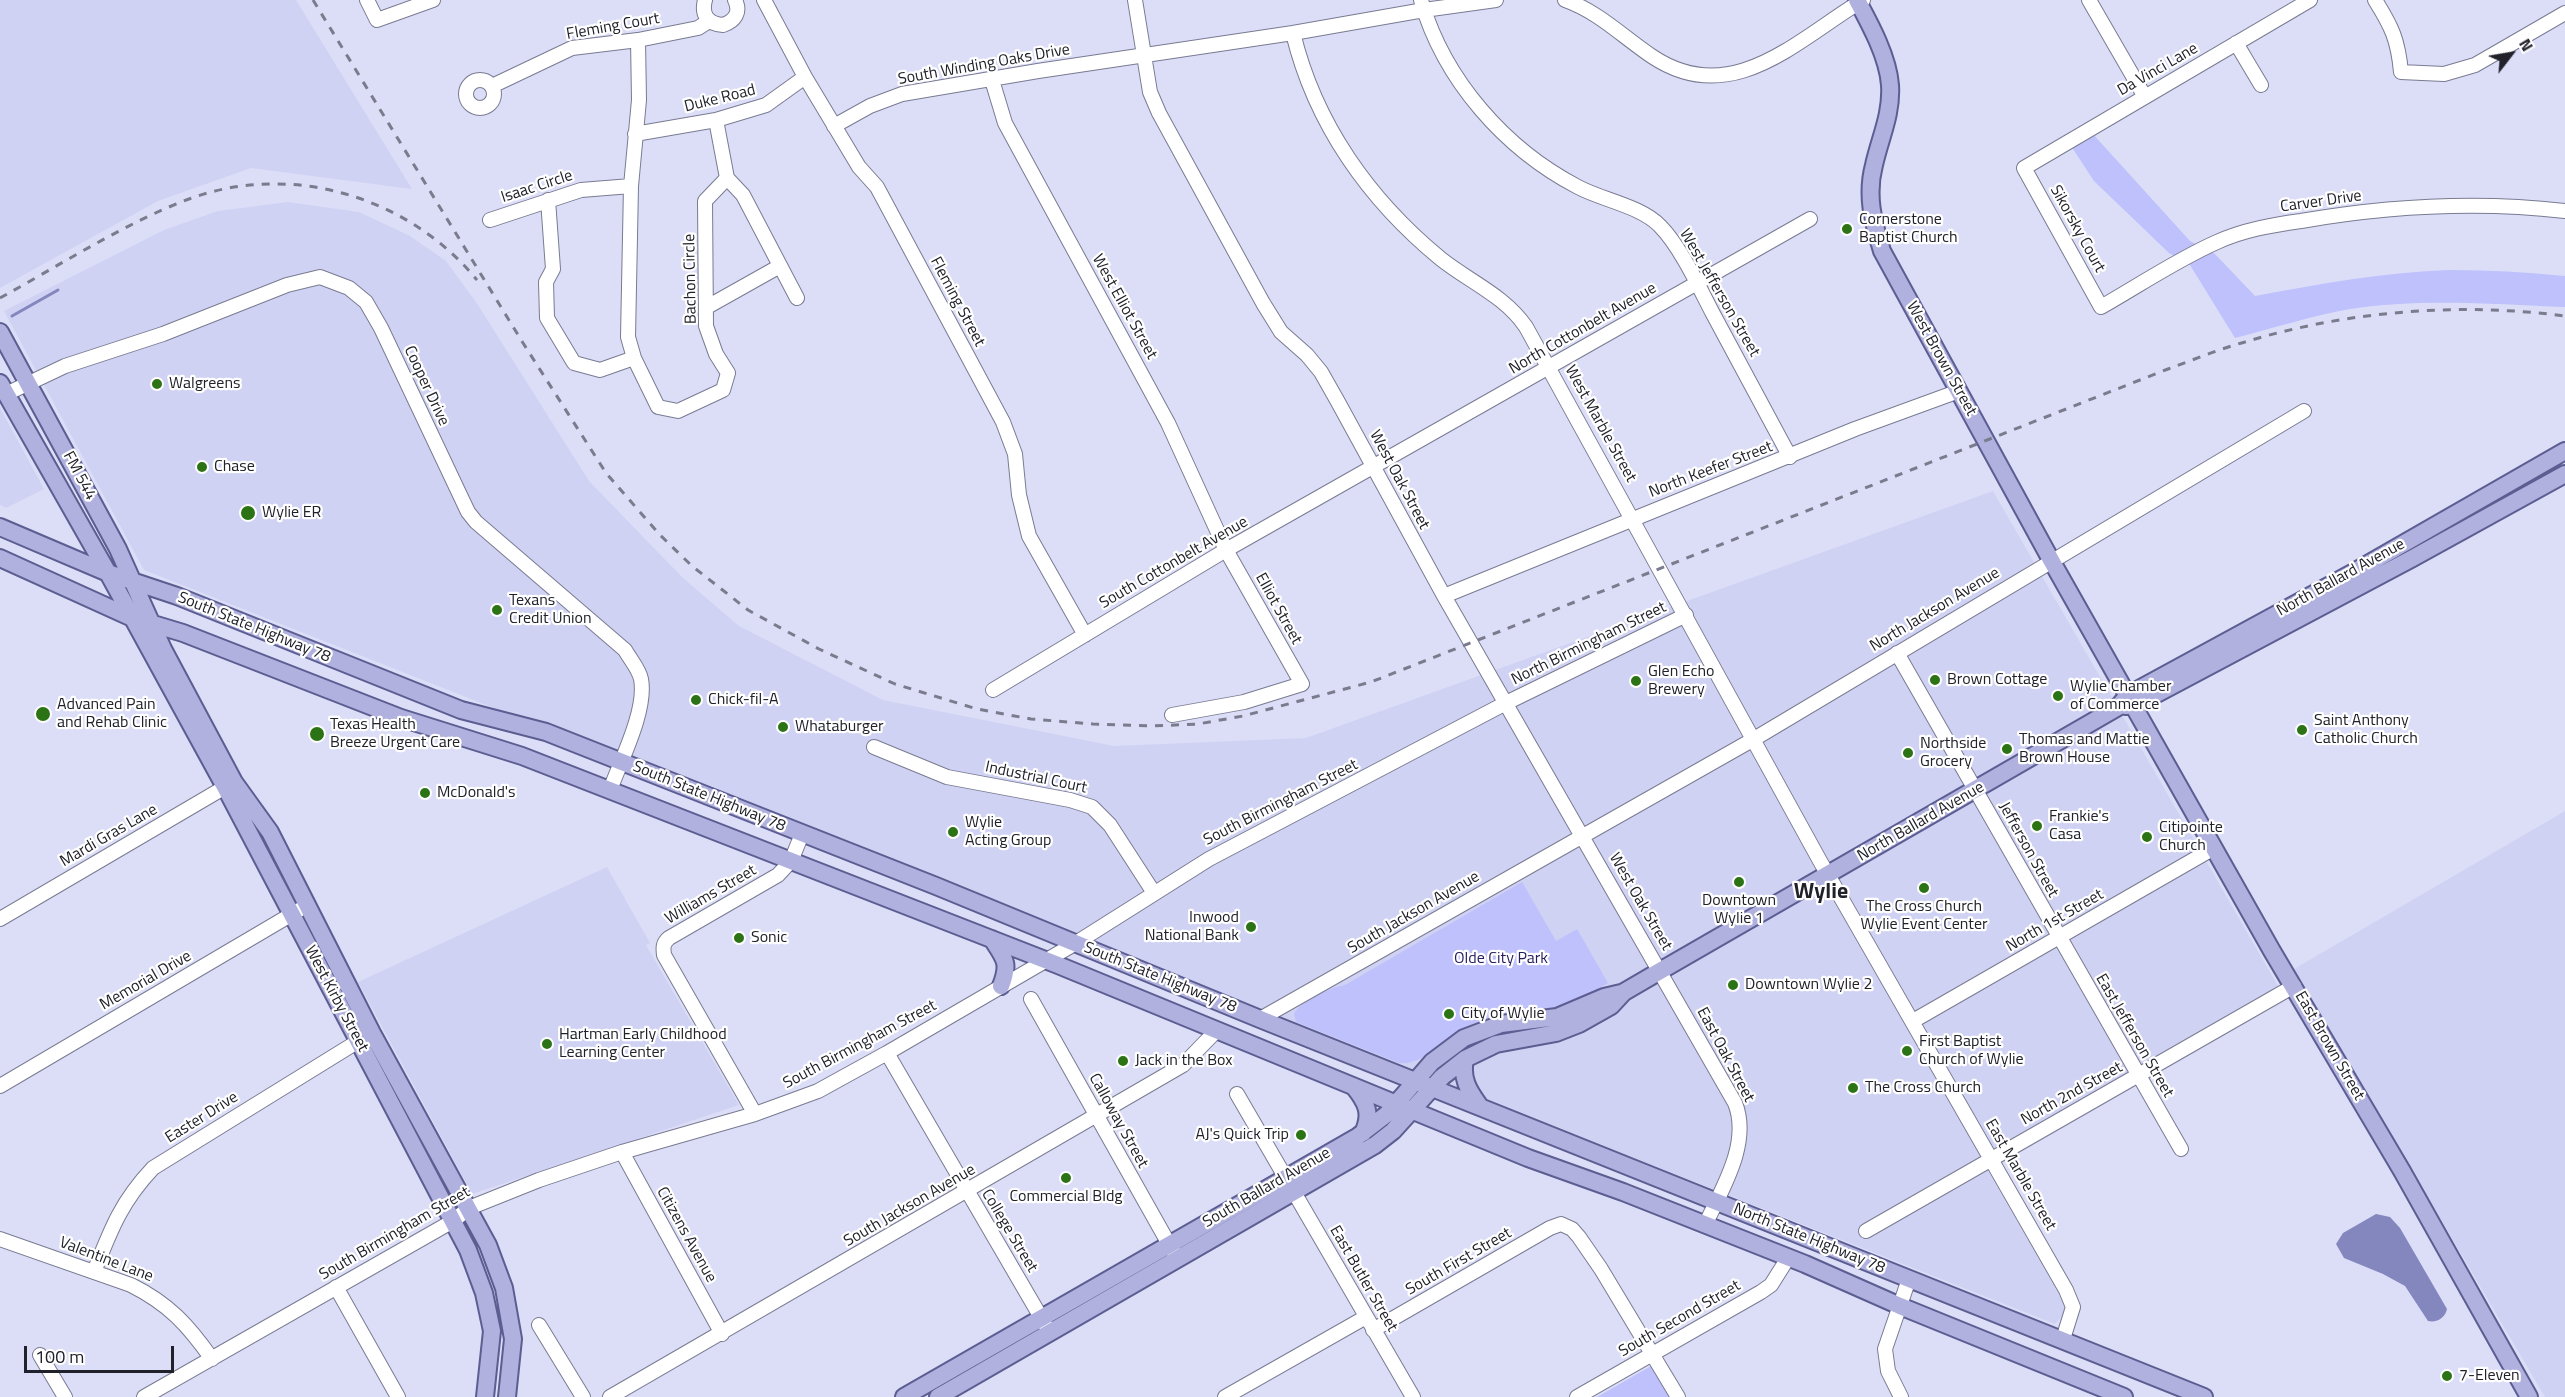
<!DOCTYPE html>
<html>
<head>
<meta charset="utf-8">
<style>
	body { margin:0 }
	#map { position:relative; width:2565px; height:1397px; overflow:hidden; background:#dcdef8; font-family:"Titillium Web",sans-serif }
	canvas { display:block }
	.north { position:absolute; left:2481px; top:24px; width:60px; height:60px; -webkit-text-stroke:4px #fff; paint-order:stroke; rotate:59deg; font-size:16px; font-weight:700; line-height:24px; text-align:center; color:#20212a }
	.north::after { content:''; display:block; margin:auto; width:21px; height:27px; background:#20212a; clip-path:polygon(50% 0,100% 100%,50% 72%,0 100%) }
	.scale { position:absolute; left:24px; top:1346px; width:150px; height:27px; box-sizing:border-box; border:3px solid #20212a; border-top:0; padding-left:8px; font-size:18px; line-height:21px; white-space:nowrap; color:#20212a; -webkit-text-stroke:4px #fff; paint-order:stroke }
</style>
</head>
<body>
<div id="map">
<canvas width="2565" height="1397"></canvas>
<div class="north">N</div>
<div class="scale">100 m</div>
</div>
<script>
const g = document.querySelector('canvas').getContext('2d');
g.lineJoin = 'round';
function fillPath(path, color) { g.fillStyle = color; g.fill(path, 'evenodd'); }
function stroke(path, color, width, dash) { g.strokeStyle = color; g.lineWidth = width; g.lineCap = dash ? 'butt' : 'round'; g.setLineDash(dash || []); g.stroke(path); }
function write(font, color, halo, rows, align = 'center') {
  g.font = font + ' "Titillium Web",sans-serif'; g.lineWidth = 4.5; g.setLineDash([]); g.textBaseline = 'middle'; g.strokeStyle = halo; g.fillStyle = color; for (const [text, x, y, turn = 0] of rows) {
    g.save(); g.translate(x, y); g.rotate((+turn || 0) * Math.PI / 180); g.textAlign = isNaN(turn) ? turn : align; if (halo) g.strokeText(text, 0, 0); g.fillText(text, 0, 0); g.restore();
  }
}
const built = new Path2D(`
	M0 0H296L412 189 251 168 158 201 0 288Z
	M288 202 359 212 410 236 446 261 478 305 589 481 683 578 739 626 883 700 1114 746 1306 738 1993 491 2286 1000 1988 1171 2068 1310 2055 1324 144 570 4 311 164 230 218 211Z
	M0 408 44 489 6 508 0 505Z
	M2565 811V1397H2545L2294 969Z
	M607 867 650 943 646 945 739 1105 472 1194 358 982Z`);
const green = new Path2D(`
	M2092 133 2190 241 2215 254 2255 296C2319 284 2385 272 2450 270 2489 270 2527 272 2565 276V307C2497 304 2418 298 2350 309 2312 316 2273 328 2235 338L2190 265 2169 253 2094 181 2071 146Z
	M1522 882 1556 941 1577 929 1608 983C1590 993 1571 1006 1551 1010 1523 1016 1496 1015 1470 1026 1446 1037 1424 1066 1399 1063L1296 1022 1294 1014C1301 1000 1329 988 1345 985Z
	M1651 1366 1669 1397H1597Z`);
const water = new Path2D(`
	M2376 1214 2390 1217 2400 1228 2447 1309C2445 1318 2437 1323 2428 1321L2405 1286 2383 1274 2344 1258 2336 1244 2343 1233Z`);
const stream = new Path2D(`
	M12 316 58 290`);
const minor = new Path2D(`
	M367 0 377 20 433 0
	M705 0C701 15 708 24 723 25 735 21 741 12 735 0
	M764 0 805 77 859 167 877 187 1003 422 1015 454 1019 495 1029 536 1085 635
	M1135 0 1150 92 1159 113 1263 303 1281 332 1307 355 1321 372 1338 402 1444 596 1735 1103C1751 1143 1722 1189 1705 1225
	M1421 0C1444 80 1505 149 1578 187 1602 200 1641 206 1660 226 1680 246 1699 287 1712 312 1738 360 1764 408 1790 457
	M1565 0C1599 12 1623 37 1653 57 1732 109 1797 40 1863 0
	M2089 0 2145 97
	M2310 0 2024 168 2101 307C2138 286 2178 259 2217 242 2243 230 2272 225 2301 221 2388 206 2477 201 2565 211
	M2375 0C2392 27 2398 40 2401 72L2444 74 2475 65 2565 13
	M1293 33C1315 124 1369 200 1441 259 1470 282 1505 296 1526 327L1820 861 2066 1290 2073 1307 2063 1339
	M2236 43 2261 85
	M466 94a14 14 0 1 1 28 0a14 14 0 1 1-28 0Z
	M992 80 1005 123 1168 423 1226 550 1302 684 1244 702 1172 715
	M492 86 572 48 638 40 698 28 709 21
	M716 120 727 178
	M834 126 870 106 902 94 1038 71 1293 33 1424 10 1496 0
	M635 134 716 120 766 105 805 77
	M727 178 743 195 797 298
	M548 200 553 269 546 282 547 318 574 363 600 370 634 358 658 407 678 411 723 390 728 373 716 354 706 326 705 201 727 178
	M490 220 581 190 631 186
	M707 307 780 266
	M634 358 628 337 631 186 639 100 638 40
	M6 394 65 366 163 334 287 285 320 277 349 288 366 302 381 328 468 512 476 522 625 650C630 659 639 669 641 679 647 710 621 760 610 790
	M1444 596 1855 429 1959 391
	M1897 653 2181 1149
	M993 690 1226 550 1810 219
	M874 747 947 777 1070 800 1092 807 1110 825 1154 893
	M0 919 232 783
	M1031 999 1174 1253
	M1260 1019 1754 739 2304 411
	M1913 1021 2214 848
	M887 1053 1046 1326
	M0 1086 299 910
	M1237 1094 1413 1397
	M755 1114 664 955C663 947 663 943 669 938L778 875 791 861 802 834
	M622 1152 722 1334
	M1866 1231 2294 986
	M0 1239 131 1285C169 1304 188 1325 212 1359
	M94 1272C111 1229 121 1202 153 1168L365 1037
	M336 1287 398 1397
	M539 1325 583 1397
	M1373 1330 1550 1228 1561 1224 1572 1229 1579 1237 1601 1269 1678 1397
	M40 1355 65 1397
	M144 1397 453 1221 469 1208 539 1180 622 1152 755 1114 818 1091 887 1053 1076 943 1209 859 1506 703 1686 615
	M610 1397 1183 1065 1217 1030
	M1225 1397 1366 1317
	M1577 1397 1761 1292 1771 1285 1788 1258
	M1901 1397 1888 1371 1885 1349 1909 1279`);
const major = new Path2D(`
	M1857 0C1870 24 1888 57 1890 85 1892 114 1880 138 1874 165 1866 195 1873 222 1882 251L2051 560 2272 951 2402 1171 2529 1397
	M0 332 118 549 163 649 234 782 270 832 372 1033 488 1245 504 1288 513 1339 507 1397
	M0 383 108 573 225 787 468 1250 484 1293 492 1331 485 1397
	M0 527 108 573 177 596 461 710 546 732 936 886 1260 1019 2204 1397
	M0 558 130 617 183 633 401 718 522 756 1058 965 1528 1158 1623 1192 1805 1264 1900 1306 2124 1397
	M2125 706H2134L2411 559 2565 474
	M992 939C1005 959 1010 963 1001 986
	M1465 1059C1461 1078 1468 1090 1479 1105
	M1354 1087C1367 1103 1372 1114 1363 1133
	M904 1397 1357 1137 1387 1114 1432 1062 1464 1038 1501 1024 1557 1017 1604 997 1621 993
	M938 1397 1375 1145 1393 1131 1442 1077 1465 1059 1496 1044 1556 1033 1579 1024 1611 1006 1624 992 1660 971 2118 707 2128 695 2354 572 2565 451`);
const rail = new Path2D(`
	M313 0 523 343 606 473 660 535 692 566 748 610 819 649 895 684 977 709 1031 719 1093 724 1152 726 1198 724 1243 716 1371 682 2168 369C2193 360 2219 349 2245 342 2347 311 2460 302 2565 316
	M0 298C60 265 127 222 189 199 292 161 409 197 477 280`);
const markers = [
	[1847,229,6,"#2b7315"],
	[157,384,6,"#2b7315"],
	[202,467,6,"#2b7315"],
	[248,513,8,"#2b7315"],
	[497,610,6,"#2b7315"],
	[1935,680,6,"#2b7315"],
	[1636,681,6,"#2b7315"],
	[2058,696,6,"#2b7315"],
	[696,700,6,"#2b7315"],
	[43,714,8,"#2b7315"],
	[783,727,6,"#2b7315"],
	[2302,730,6,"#2b7315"],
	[317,734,8,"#2b7315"],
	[2007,749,6,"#2b7315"],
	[1908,753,6,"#2b7315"],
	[425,793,6,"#2b7315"],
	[2037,826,6,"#2b7315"],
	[953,832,6,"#2b7315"],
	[2147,837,6,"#2b7315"],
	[1739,882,6,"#2b7315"],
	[1924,888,6,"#2b7315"],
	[1251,927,6,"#2b7315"],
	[739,938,6,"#2b7315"],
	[1733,985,6,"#2b7315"],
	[1449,1014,6,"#2b7315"],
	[547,1044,6,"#2b7315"],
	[1907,1051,6,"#2b7315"],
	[1123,1061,6,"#2b7315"],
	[1853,1088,6,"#2b7315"],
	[1301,1135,6,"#2b7315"],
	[1066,1178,6,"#2b7315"],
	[2447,1376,6,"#2b7315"]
];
const streetNames = [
	["Fleming Court",613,27,-10],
	["South Winding Oaks Drive",984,65,-10],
	["Da Vinci Lane",2158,70,-30],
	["Duke Road",720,99,-14],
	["Isaac Circle",537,187,-18],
	["Carver Drive",2321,202,-8],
	["Sikorsky Court",2077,229,61],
	["Bachon Circle",691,279,-91],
	["West Jefferson Street",1719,293,60],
	["Fleming Street",957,302,62],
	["West Elliot Street",1124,307,61],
	["North Cottonbelt Avenue",1583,329,-30],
	["West Brown Street",1941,359,61],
	["Cooper Drive",426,386,65],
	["West Marble Street",1600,424,61],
	["North Keefer Street",1711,470,-21],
	["FM 544",79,476,62],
	["West Oak Street",1399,480,62],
	["South Cottonbelt Avenue",1174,563,-30],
	["North Ballard Avenue",2341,578,-29],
	["Elliot Street",1278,609,61],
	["North Jackson Avenue",1935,610,-31],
	["South State Highway 78",254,628,22],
	["North Birmingham Street",1589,644,-26],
	["Industrial Court",1036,778,12],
	["South State Highway 78",709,797,22],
	["South Birmingham Street",1281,803,-27],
	["North Ballard Avenue",1921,822,-30],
	["Mardi Gras Lane",109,836,-30],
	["Jefferson Street",2028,850,61],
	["Williams Street",711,895,-30],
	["West Oak Street",1640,902,60],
	["South Jackson Avenue",1414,913,-30],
	["North 1st Street",2055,921,-30],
	["South State Highway 78",1160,978,22],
	["Memorial Drive",146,981,-30],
	["West Kirby Street",336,999,62],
	["East Jefferson Street",2134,1036,60],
	["South Birmingham Street",860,1045,-28],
	["East Brown Street",2329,1046,60],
	["East Oak Street",1725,1055,62],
	["North 2nd Street",2072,1094,-29],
	["Easter Drive",202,1118,-32],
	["Calloway Street",1118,1121,61],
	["East Marble Street",2020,1175,60],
	["South Ballard Avenue",1267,1188,-30],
	["South Jackson Avenue",910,1206,-30],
	["College Street",1009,1231,59],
	["South Birmingham Street",395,1234,-30],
	["Citizens Avenue",686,1235,61],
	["North State Highway 78",1809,1239,22],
	["Valentine Lane",106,1260,21],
	["South First Street",1459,1262,-30],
	["East Butler Street",1363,1279,60],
	["South Second Street",1680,1319,-30]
];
const poiNames = [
	["Cornerstone",1859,220],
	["Baptist Church",1859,238],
	["Walgreens",169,384],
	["Chase",214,467],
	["Wylie ER",262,513],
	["Texans",509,601],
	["Credit Union",509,619],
	["Glen Echo",1648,672],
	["Brewery",1648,690],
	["Brown Cottage",1947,680],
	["Wylie Chamber",2070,687],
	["of Commerce",2070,705],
	["Chick-fil-A",708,700],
	["Advanced Pain",57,705],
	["and Rehab Clinic",57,723],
	["Saint Anthony",2314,721],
	["Catholic Church",2314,739],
	["Texas Health",330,725],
	["Breeze Urgent Care",330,743],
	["Whataburger",795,727],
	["Thomas and Mattie",2019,740],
	["Brown House",2019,758],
	["Northside",1920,744],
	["Grocery",1920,762],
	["McDonald's",437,793],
	["Frankie's",2049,817],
	["Casa",2049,835],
	["Wylie",965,823],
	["Acting Group",965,841],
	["Citipointe",2159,828],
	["Church",2159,846],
	["Downtown",1739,901,"center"],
	["Wylie 1",1739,919,"center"],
	["The Cross Church",1924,907,"center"],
	["Wylie Event Center",1924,925,"center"],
	["Inwood",1239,918,"right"],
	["National Bank",1239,936,"right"],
	["Sonic",751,938],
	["Downtown Wylie 2",1745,985],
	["City of Wylie",1461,1014],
	["Hartman Early Childhood",559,1035],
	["Learning Center",559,1053],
	["First Baptist",1919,1042],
	["Church of Wylie",1919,1060],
	["Jack in the Box",1135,1061],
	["The Cross Church",1865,1088],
	["AJ's Quick Trip",1289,1135,"right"],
	["Commercial Bldg",1066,1197,"center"],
	["7-Eleven",2459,1376]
];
const parkNames = [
	["Olde City Park",1501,959]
];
const districtNames = [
	["Wylie",1821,893]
];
fillPath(built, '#d0d2f3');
fillPath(green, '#bec1fb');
fillPath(water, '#8486be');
stroke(stream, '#8486be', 3);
stroke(minor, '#797b92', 16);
stroke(major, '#5c5d91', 20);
stroke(minor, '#fff', 14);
stroke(major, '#b0b1de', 16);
stroke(rail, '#7a7b8c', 3, [8, 8]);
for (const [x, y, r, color] of markers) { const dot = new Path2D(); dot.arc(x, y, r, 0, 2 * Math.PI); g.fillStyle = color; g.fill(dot); stroke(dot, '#fff', 2); }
write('16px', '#20212a', '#fff', streetNames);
write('16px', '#20212a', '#fff', poiNames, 'left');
write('16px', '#251d60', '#fff', parkNames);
write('bold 22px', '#20212a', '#fff', districtNames);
</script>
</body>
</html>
